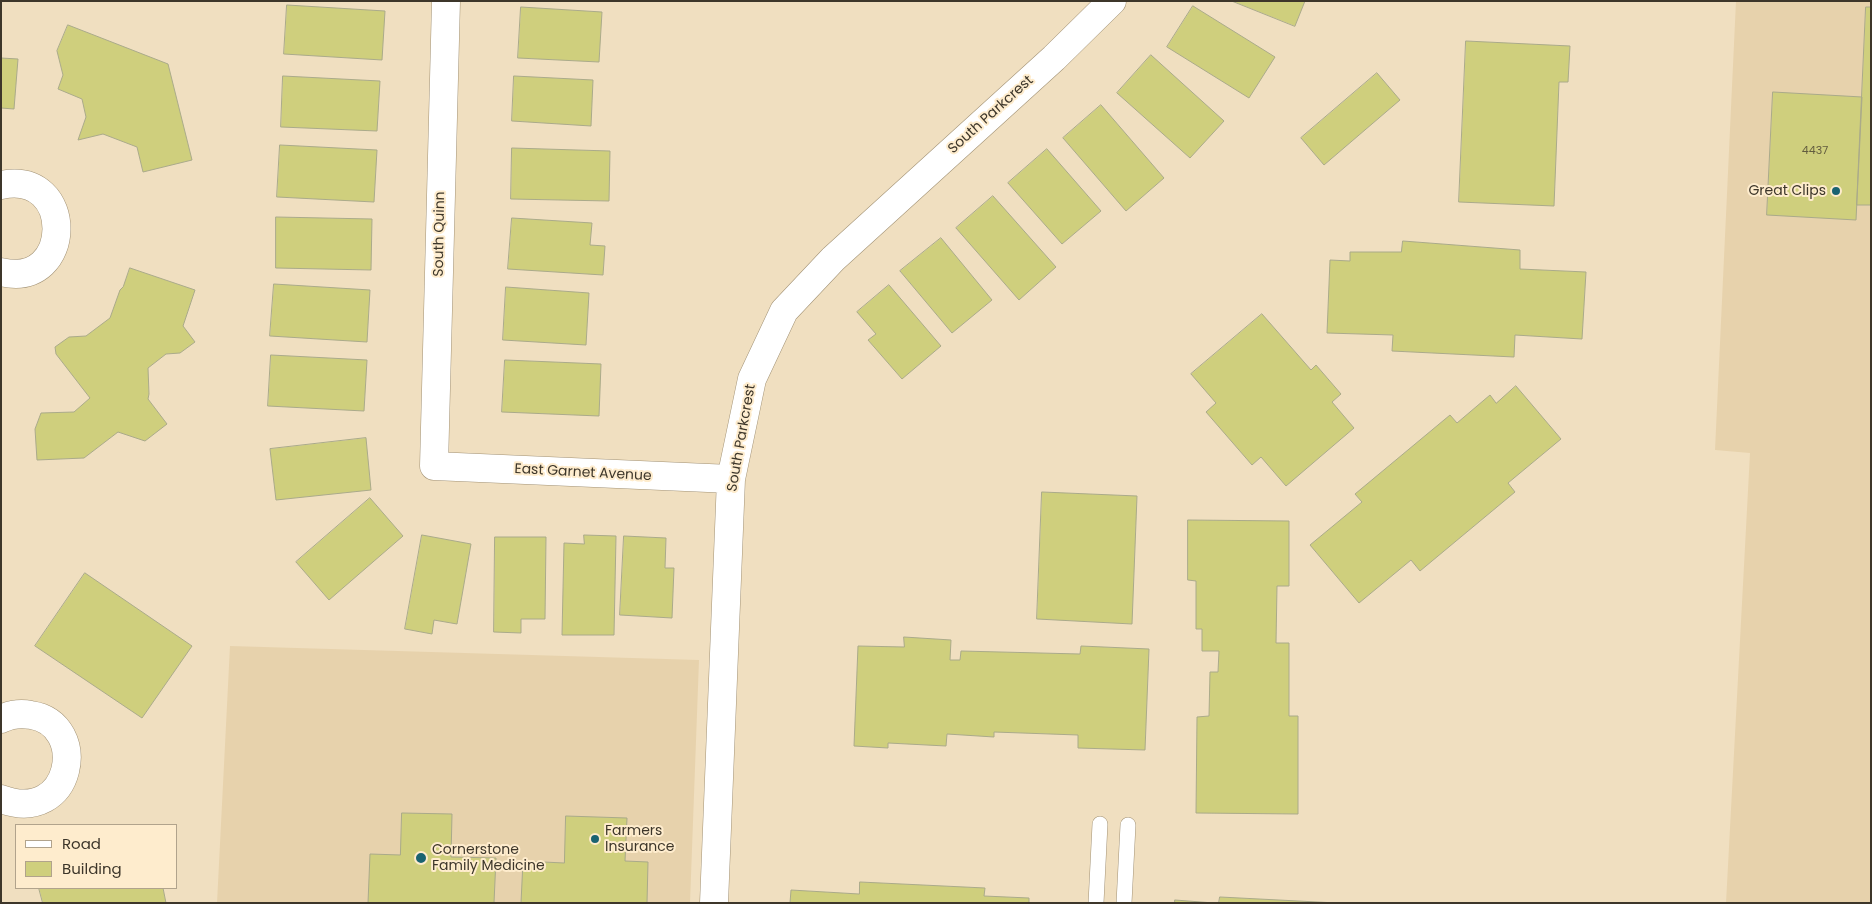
<!DOCTYPE html>
<html>
<head>
<meta charset="utf-8">
<style>
	body { margin:0 }
	#map { position:relative; width:1872px; height:904px; overflow:hidden; background:#f0dfc0; font-family:Poppins,sans-serif }
	canvas { display:block }
	.frame { position:absolute; inset:0; border:2px solid #3d362a; pointer-events:none }
	.legend { position:absolute; left:15px; top:824px; width:162px; height:65px; box-sizing:border-box; background:#feeccd; border:1px solid #b1a38c; margin:0; padding:6px 9px; list-style:none; font-size:15px; color:#3d362a }
	.legend li { display:flex; align-items:center; gap:10px; height:25px }
	.legend b { width:25px; border:1px solid #b1a38c }
</style>
</head>
<body>
<div id="map">
<canvas width="1872" height="904"></canvas>
<div class="frame"></div>
<ul class="legend">
<li><b style="height:6px;background:#fff"></b>Road</li>
<li><b style="height:14px;background:#cfcf7d"></b>Building</li>
</ul>
</div>
<script>
const g = document.querySelector('canvas').getContext('2d');
g.lineJoin = 'round';
function fillPath(path, color) { g.fillStyle = color; g.fill(path, 'evenodd'); }
function stroke(path, color, width, dash) { g.strokeStyle = color; g.lineWidth = width; g.lineCap = dash ? 'butt' : 'round'; g.setLineDash(dash || []); g.stroke(path); }
function write(font, color, halo, rows, align = 'center') {
  g.font = font + ' Poppins,sans-serif'; g.lineWidth = 4; g.setLineDash([]); g.textBaseline = 'middle'; g.strokeStyle = halo; g.fillStyle = color; for (const [text, x, y, turn = 0] of rows) {
    g.save(); g.translate(x, y); g.rotate((+turn || 0) * Math.PI / 180); g.textAlign = isNaN(turn) ? turn : align; if (halo) g.strokeText(text, 0, 0); g.fillText(text, 0, 0); g.restore();
  }
}
const built = new Path2D(`
	M1736 1H1871V903H1726L1750 453 1715 450Z
	M230 646 699 660 690 903H217Z`);
const building = new Path2D(`
	M1232 1H1305L1295 26Z
	M287 5 385 11 382 60 284 54Z
	M1193 6 1275 57 1249 98 1167 47Z
	M521 7 602 12 599 62 518 58Z
	M1866 7H1871V205H1857Z
	M68 25 168 64 192 160 143 172 137 147 103 134 78 140 86 117 82 99 58 89 63 75 57 51Z
	M1466 41 1570 46 1568 82H1559L1554 206 1459 202Z
	M1151 55 1224 121 1190 158 1117 93Z
	M1 58 18 59 14 109 1 108Z
	M1377 73 1400 100 1324 165 1301 138Z
	M283 76 380 81 377 131 281 127Z
	M514 76 593 80 591 126 512 121Z
	M1773 92 1862 97 1856 220 1767 215Z
	M1101 105 1164 178 1126 211 1063 138Z
	M280 145 377 150 374 202 277 197Z
	M512 148 610 151 609 201 511 199Z
	M1047 149 1101 211 1062 244 1008 183Z
	M993 196 1056 267 1019 300 956 228Z
	M276 217 372 219 371 270 276 268Z
	M512 218 592 223 590 245 605 246 603 275 508 269Z
	M941 238 992 300 952 333 900 271Z
	M1403 241 1520 250V269L1586 272 1582 339 1515 335 1514 357 1392 351 1393 335 1327 333 1330 260 1350 261V252H1401Z
	M130 268 195 290 183 326 195 342 180 353 166 354 148 368 149 394 148 399 167 424 145 441 118 432 84 458 37 460 35 429 41 413 74 412 90 398 56 354 55 347 69 337 86 336 110 318 120 290 123 287Z
	M274 284 370 290 367 342 270 336Z
	M889 285 941 346 902 379 868 340 876 334 857 312Z
	M506 287 589 293 586 345 503 340Z
	M1262 314 1311 370 1316 365 1341 394 1332 402 1354 428 1286 486 1261 457 1252 465 1206 412 1216 403 1191 374Z
	M271 355 367 360 364 411 268 406Z
	M505 360 601 364 599 416 502 412Z
	M1516 386 1561 439 1508 483 1515 492 1420 571 1411 560 1359 603 1310 545 1362 502 1355 494 1450 415 1457 423 1490 395 1496 403Z
	M366 438 371 490 276 500 270 449Z
	M1042 492 1137 496 1132 624 1037 619Z
	M370 498 403 536 329 600 296 562Z
	M1188 520 1289 521V586H1277L1276 643H1289V716H1298V814L1196 813 1197 717 1209 716 1210 672H1218L1219 651H1202V629H1196V581L1188 580Z
	M422 535 471 544 457 624 434 620 432 634 405 629Z
	M584 535 616 536 614 635H562L564 543 584 544Z
	M624 536 666 538 665 568H674L672 618 620 615Z
	M495 537H546L545 619H521V633L494 632Z
	M85 573 192 646 142 718 35 646Z
	M904 637 951 640 950 660H960L961 651 1080 654 1081 646 1149 649 1145 750 1078 748V735L994 732V737L947 734 946 746 888 743V748L854 746 858 646 904 647Z
	M402 813 452 814 451 857 496 858 494 903H368L370 854 400 855Z
	M566 816 627 818 625 861 648 862 647 903H521L523 861 564 863Z
	M860 882 985 888 984 896 1029 898V903H790L791 890 859 894Z
	M39 888H163L166 903H43Z
	M1220 897 1337 903H1219Z
	M1175 900 1214 903H1175Z`);
const service = new Path2D(`
	M1096 903 1100 824
	M1124 903 1128 825`);
const minor = new Path2D(`
	M446 1 434 466 731 479
	M1 185C76 169 74 290 1 272
	M1 719C11 714 20 713 31 715 90 724 73 826 1 799
	M714 903 731 479 752 379 784 311 833 259 1054 58 1112 1`);
const markers = [
	[1836,191,5,"#1a6371"],
	[595,839,5,"#1a6371"],
	[421,858,6,"#1a6371"]
];
const numberNames = [
	["4437",1815,151]
];
const streetNames = [
	["South Parkcrest",991,115,-42],
	["South Quinn",440,234,-89],
	["South Parkcrest",742,438,-80],
	["East Garnet Avenue",583,473,3]
];
const poiNames = [
	["Great Clips",1826,191,"right"],
	["Farmers",605,831],
	["Insurance",605,847],
	["Cornerstone",432,850],
	["Family Medicine",432,866]
];
fillPath(built, '#e7d2ac');
fillPath(building, '#cfcf7d');
stroke(building, '#aaaa8a', 1);
stroke(service, '#a29275', 16);
stroke(minor, '#a29275', 29);
stroke(service, '#fff', 15);
stroke(minor, '#fff', 28);
for (const [x, y, r, color] of markers) { const dot = new Path2D(); dot.arc(x, y, r, 0, 2 * Math.PI); g.fillStyle = color; g.fill(dot); stroke(dot, '#feeccd', 2); }
write('11px', '#625c3f', null, numberNames);
write('14px', '#3d362a', '#feeccd', streetNames);
write('14px', '#3d362a', '#feeccd', poiNames, 'left');
</script>
</body>
</html>
